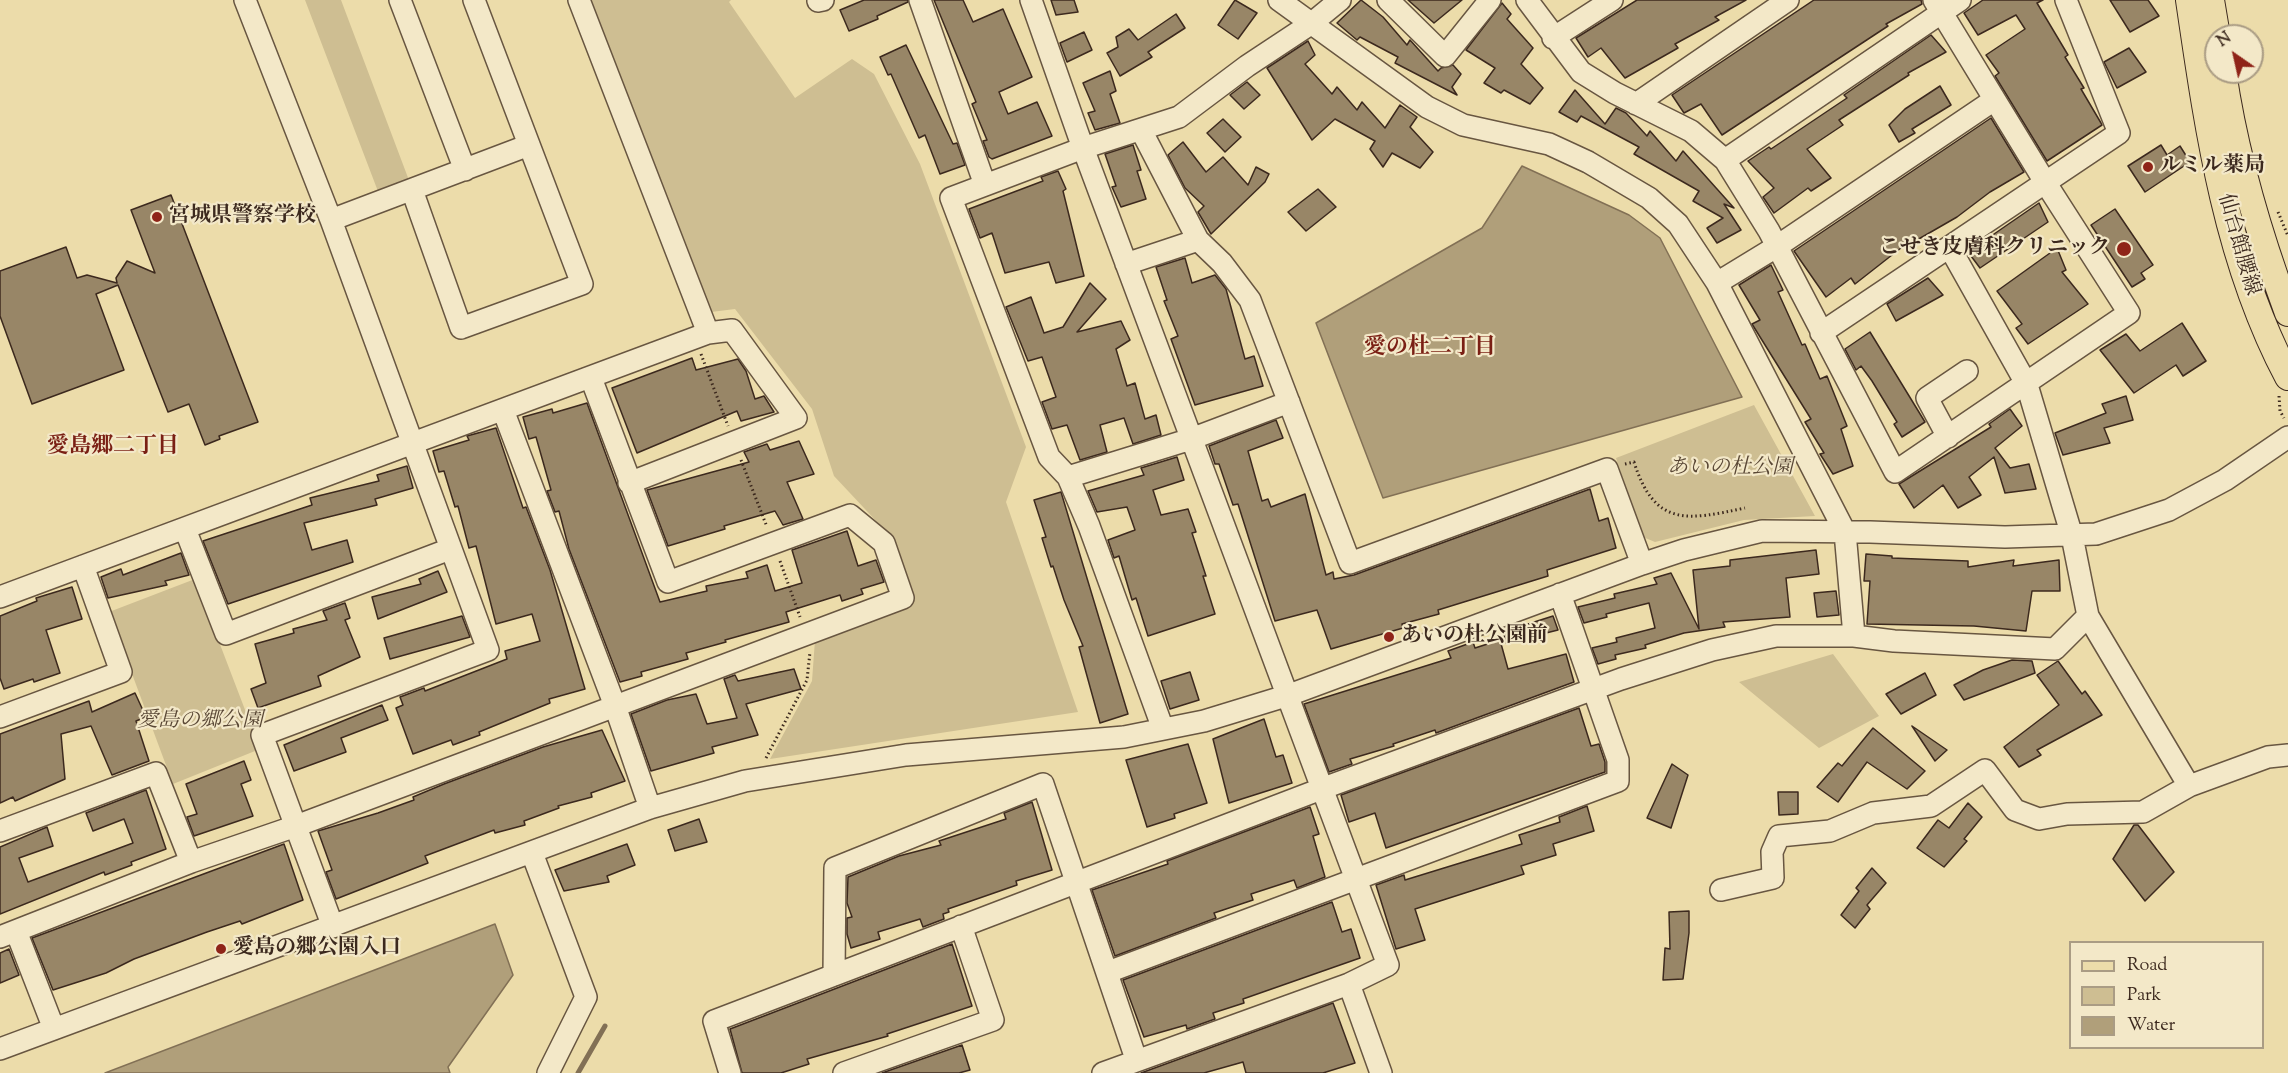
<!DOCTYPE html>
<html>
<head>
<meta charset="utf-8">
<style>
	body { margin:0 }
	#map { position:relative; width:2288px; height:1073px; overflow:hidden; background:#ecdcaa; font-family:"Sorts Mill Goudy",serif }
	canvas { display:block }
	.legend { position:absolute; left:2069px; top:941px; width:195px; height:108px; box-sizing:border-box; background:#f3e8c8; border:2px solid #aa9c84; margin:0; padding:8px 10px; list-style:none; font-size:18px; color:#3c291e }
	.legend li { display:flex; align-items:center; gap:12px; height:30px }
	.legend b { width:30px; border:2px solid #aa9c84 }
	.north { position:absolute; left:2204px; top:24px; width:60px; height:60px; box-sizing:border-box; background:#f3e8c8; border:2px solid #aa9c84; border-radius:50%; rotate:326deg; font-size:16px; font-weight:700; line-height:24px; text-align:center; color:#3c291e }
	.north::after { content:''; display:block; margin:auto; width:21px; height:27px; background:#8f2418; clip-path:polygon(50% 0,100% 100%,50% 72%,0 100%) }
</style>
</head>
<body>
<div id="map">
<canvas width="2288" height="1073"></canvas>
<ul class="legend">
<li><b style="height:8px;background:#ecdcaa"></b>Road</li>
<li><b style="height:16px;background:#cebe92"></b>Park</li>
<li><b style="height:16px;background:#b09f7a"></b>Water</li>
</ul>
<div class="north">N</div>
</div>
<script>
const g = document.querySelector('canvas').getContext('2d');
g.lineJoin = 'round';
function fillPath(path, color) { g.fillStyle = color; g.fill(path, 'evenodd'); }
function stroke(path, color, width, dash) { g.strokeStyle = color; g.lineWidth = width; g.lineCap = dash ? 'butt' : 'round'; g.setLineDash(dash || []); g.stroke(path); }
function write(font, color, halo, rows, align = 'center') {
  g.font = font + ' "Sorts Mill Goudy","Noto Serif JP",serif'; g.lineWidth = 4.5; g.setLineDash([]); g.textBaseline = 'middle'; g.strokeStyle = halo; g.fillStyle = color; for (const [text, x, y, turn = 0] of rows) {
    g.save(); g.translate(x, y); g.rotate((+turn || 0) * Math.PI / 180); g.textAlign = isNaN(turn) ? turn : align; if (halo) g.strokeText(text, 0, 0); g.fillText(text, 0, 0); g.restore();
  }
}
const green = new Path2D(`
	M305 0H341L410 183 379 194Z
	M589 0H731L729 2 795 98 852 59 874 74 920 164 1026 447 1006 502 1078 712 770 759 812 681 815 640 913 603 894 540 834 476 812 409 735 309 711 312Z
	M1754 405 1815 516 1744 520 1655 542 1643 537 1616 458Z
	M195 579 260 749 173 784 109 612Z
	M1833 654 1879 716 1819 748 1739 682Z`);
const water = new Path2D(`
	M1522 166 1629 215 1660 238 1742 397 1383 498 1316 323 1482 228Z
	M495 924 513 975 448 1067 450 1073H105Z`);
const stream = new Path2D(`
	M578 1073 605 1026`);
const building = new Path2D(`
	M864 0H908V2L877 16 878 19 849 31 840 10Z
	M934 0H963L973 22 1003 9 1032 77 999 92 1008 114 1037 102 1052 136 992 159 989 157 983 141 987 140 972 104 976 102Z
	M1051 0H1074L1078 12 1056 15Z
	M1235 0 1257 13 1238 39 1218 25Z
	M1361 0 1383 17 1407 45 1410 40 1438 71 1441 68 1453 65 1461 74 1452 87 1457 95 1395 63 1398 57 1360 37 1357 40 1337 23Z
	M1408 0H1462L1434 23Z
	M1637 0H1746L1715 17 1719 20 1675 44 1678 48 1625 78 1601 48 1588 57 1576 38Z
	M1814 0H1921L1922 4 1886 24 1888 26 1722 135 1701 104 1684 113 1672 95Z
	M1983 0H2043L2037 3 2068 55 2065 57 2084 88 2081 89 2101 123 2102 125 2047 161 1995 76 1999 73 1986 55 2025 29 2016 15 1978 35 1964 13Z
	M2110 0H2148L2159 16 2130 32Z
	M1502 3 1511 14 1507 19 1533 48 1521 64 1543 88 1530 104 1504 90 1501 93 1484 83 1495 68 1466 50Z
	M1176 14 1185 28 1148 52 1152 57 1120 76 1107 53 1118 47 1116 37 1129 29 1138 40Z
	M1084 32 1092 50 1067 62 1060 43Z
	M1931 35 1946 52 1908 73 1909 75 1839 120 1843 125 1807 149 1831 178 1811 191 1808 188 1774 213 1763 197 1774 188 1748 161 1769 147 1771 149 1847 98 1844 95Z
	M1308 41 1315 55 1305 64 1332 94 1337 87 1357 110 1362 102 1385 128 1400 105 1417 117 1410 127 1433 152 1420 168 1392 153 1383 167 1370 149 1375 141 1335 119 1312 140 1267 68Z
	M906 45 953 144 957 143 965 165 940 174 925 135 919 138 891 74 888 75 880 57Z
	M2129 48 2146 72 2117 88 2104 62Z
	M1110 71 1116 91 1110 94 1120 123 1095 130 1088 113 1095 111 1083 83Z
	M1247 82 1260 95 1244 109 1230 95Z
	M1940 86 1951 105 1912 129 1915 133 1899 142 1889 125 1905 109Z
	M1575 90 1605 124 1616 108 1626 113 1647 136 1650 131 1676 161 1683 151 1734 208 1724 204 1741 230 1717 243 1707 228 1723 218 1693 201 1699 191 1634 154 1639 147 1581 116 1577 122 1559 112Z
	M1991 118 2024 172 1990 192 1957 217 1917 240 1915 237 1855 284 1851 278 1826 297 1794 251Z
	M1223 119 1241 137 1225 152 1207 133Z
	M1183 142 1206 172 1223 157 1248 185 1256 167 1269 174 1265 182 1211 234 1198 212 1204 206 1185 188 1168 155Z
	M1133 145 1141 170 1137 171 1146 199 1121 207 1112 187 1116 186 1105 154Z
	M2161 145 2167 155 2180 146 2190 162 2145 192 2128 166Z
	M1058 171 1066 189 1063 191 1084 276 1056 283 1049 262 1005 273 992 233 980 238 969 209 1043 181 1041 177Z
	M1318 189 1336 207 1306 231 1288 212Z
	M171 195 258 422 219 436 220 439 205 445 189 404 168 412 118 285 96 294 124 370 32 404 0 316V271L66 247 77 278 87 275 117 283 116 278 127 261 155 273 131 210Z
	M2039 203 2048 222 1980 268 1968 252Z
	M2115 209 2153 265 2141 273 2145 279 2132 287 2091 225Z
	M2057 248 2066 270 2062 272 2088 304 2028 344 2016 328 2022 324 1997 291Z
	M1185 258 1192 283 1215 275 1226 289 1245 359 1254 356 1263 386 1195 405 1171 339 1178 336 1164 301 1167 300 1156 267Z
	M1771 265 1783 290 1778 292 1802 345 1805 344 1820 379 1827 376 1847 426 1841 429 1853 466 1833 474 1820 454 1824 453 1805 422 1811 419 1752 324 1760 320 1739 285Z
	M1928 278 1943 295 1896 321 1887 304Z
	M1090 283 1106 299 1077 332 1121 321 1130 340 1116 349 1127 386 1135 383 1145 419 1156 415 1161 435 1133 444 1124 418 1100 425 1107 452 1080 460 1067 425 1052 429 1042 402 1056 397 1042 357 1028 361 1006 307 1031 297 1044 333 1063 327Z
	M2182 323 2206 361 2183 376 2176 365 2134 393 2100 350 2126 334 2140 351Z
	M1870 332 1925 422 1902 437 1894 424 1897 422 1872 381 1861 366 1856 370 1845 349Z
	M692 358 696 370 738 359 746 371 755 399 764 396 774 412 741 421 737 411 637 453 612 388Z
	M2126 396 2133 420 2104 428 2110 443 2063 455 2055 433 2106 413 2102 404Z
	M587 403 660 602 707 591 706 586 748 578 746 572 767 565 775 591 802 583 792 550 847 531 858 566 876 560 884 582 861 589 863 594 842 601 840 595 786 612 789 622 725 640 726 642 686 653 688 659 641 672 642 676 620 682 569 549 559 511 555 512 547 491 551 490 536 437 529 439 523 417 552 409 553 413Z
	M2010 409 2022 426 1995 448 2010 468 2029 464 2036 489 2005 493 1994 457 1969 477 1981 495 1958 508 1943 485 1914 508 1899 484 1991 427 1989 424Z
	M1276 420 1283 438 1248 451 1262 501 1268 499 1271 507 1305 494 1326 575 1333 572 1334 579 1354 575 1590 489 1599 521 1608 518 1616 548 1547 570 1548 576 1438 610 1439 614 1402 624 1403 628 1331 649 1317 610 1275 621 1238 504 1233 505 1219 464H1215L1209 446Z
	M496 428 523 508 526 507 550 570 585 689 549 699 550 703 479 732 480 735 453 745 451 740 413 754 396 708 403 705 400 697 424 688 425 691 507 659 505 651 540 641 532 614 496 624 476 546 469 548 458 506 455 507 444 471 439 472 433 451 469 440 467 436Z
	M799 441 814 474 787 482 803 519 783 525 775 511 724 526 725 529 668 546 647 490 749 462 744 452 767 444 770 450Z
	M1177 457 1184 480 1153 490 1161 515 1188 509 1196 532 1192 533 1206 576H1203L1215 614 1148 636 1136 598 1132 600 1119 556 1114 558 1108 540 1135 530 1127 507 1097 512 1088 491 1144 475 1141 468Z
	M407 466 413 488 375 499 377 505 304 523 312 550 347 540 353 562 228 604 203 541 312 505 310 498 379 481 377 475Z
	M1061 492 1128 714 1100 723 1079 647 1083 646 1064 600 1053 566 1051 567 1042 538 1046 537 1034 500Z
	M1816 550 1819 574 1786 578 1790 617 1723 622 1725 627 1684 633 1645 645 1646 648 1615 655 1616 659 1598 664 1592 648 1617 642 1616 638 1655 628 1649 603 1606 614 1607 617 1584 623 1578 607 1615 598 1614 594 1657 584 1654 578 1671 573 1699 629 1693 570 1730 566V560Z
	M181 553 189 575 165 581 167 585 108 598 101 577 121 569 123 575Z
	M1866 554 1892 556V558L1968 561V567L2014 560 2013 566 2059 560 2060 591H2032L2026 631 1974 626 1867 624 1870 581H1864Z
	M438 571 447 592 378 619 372 597 421 584 419 579Z
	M72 587 82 619 46 630 60 673 34 682 33 679 4 689 0 678V616L37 601 36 598Z
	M1836 591 1839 615 1817 617 1814 593Z
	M345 603 350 618 345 620 360 657 318 676 321 686 258 708 251 689 266 683 255 644 294 633 293 629 327 620 323 611Z
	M462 616 470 637 390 659 384 638Z
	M1553 616 1558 630 1506 643 1503 632Z
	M1500 640 1508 669 1566 654 1574 682 1436 733 1435 730 1393 744 1394 746 1350 759 1352 764 1329 772 1304 704 1451 658 1448 651 1473 642 1475 648Z
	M2012 660 2032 661 2035 673 1964 700 1954 685 1983 670Z
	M2058 661 2082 694 2085 691 2102 715 2037 750 2041 755 2019 767 2004 747 2059 705 2037 675Z
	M794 669 801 689 746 704 758 735 712 747 714 753 651 771 631 714 667 700 696 694 707 724 737 718 724 679 735 675 738 681Z
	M1190 672 1199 700 1170 709 1161 681Z
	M1925 673 1936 695 1901 714 1886 694Z
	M135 693 146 717 136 721 149 761 112 775 91 726 61 734 65 779 15 801 13 797 0 803V734L89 701 92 712Z
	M382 705 388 720 341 738 346 752 294 771 284 745Z
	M1579 708 1591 746 1599 744 1605 762V772L1386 848 1375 813 1349 822 1341 795Z
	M1264 719 1276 757 1283 755 1292 783 1229 803 1213 739Z
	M1912 726 1947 750 1935 761Z
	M1873 728 1925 771 1907 789 1867 762 1838 802 1817 787 1838 763 1842 766Z
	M602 730 625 781 591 793 592 797 558 806 559 808 524 821 525 825 495 833 494 830 425 856 428 863 336 899 326 872 332 870 318 831 378 813 414 800 413 797 444 784 543 747Z
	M1188 744 1207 803 1174 814 1175 818 1147 827 1126 760Z
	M244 761 251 780 241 784 253 816 194 836 187 817 197 814 186 784Z
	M1672 764 1688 775 1671 828 1647 818Z
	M146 790 166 849 131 862 132 865 105 875 104 872 0 914V847L47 827 53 846 19 858 28 882 133 843 124 819 93 831 86 813Z
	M1778 792H1798V814L1779 815Z
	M1032 802 1052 870 1016 881 1017 885 948 909 949 912 943 914 944 919 923 927 920 919 878 932 880 939 851 948 847 934V918L852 917 847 903 848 877 899 856 941 845 939 841 1006 819 1004 813Z
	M1968 803 1982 817 1964 839 1967 841 1944 867 1917 848 1938 820 1949 828Z
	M1587 806 1594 831 1553 844 1556 855 1521 866 1524 874 1415 909 1425 940 1396 949 1376 885 1404 875 1405 880 1522 844 1519 835 1560 822 1559 817Z
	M1310 807 1319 834 1313 836 1325 877 1297 888 1294 880 1251 894 1253 900 1214 913 1216 918 1115 956 1092 890 1168 864 1167 861Z
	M699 819 707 842 675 851 668 830Z
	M2134 825H2138L2174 872 2145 901 2113 859Z
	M284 844 303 900 242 924 240 921 207 932 134 959 106 973 53 990 32 938Z
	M627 844 635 865 607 876 609 882 564 891 555 870Z
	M1872 868 1886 883 1867 905 1870 909 1855 928 1841 915 1859 891 1856 888Z
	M1332 902 1342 932 1351 929 1360 958 1243 999 1244 1003 1213 1013 1215 1019 1187 1029 1186 1025 1144 1037 1123 980Z
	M1689 911V933L1683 979 1663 980 1665 948 1670 949 1669 912Z
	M952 944 972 1006 887 1034 888 1036 807 1059 809 1064 781 1073H742L730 1029Z
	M9 949 19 975 0 983V953Z
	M1333 1003 1355 1063 1323 1073H1246L1243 1062 1204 1073H1141Z
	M962 1045 970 1070 959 1073H882Z`);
const path = new Path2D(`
	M2278 212 2288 236
	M701 354 728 426
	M2279 396 2280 411 2284 418
	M741 460 767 527
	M1625 464 1634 462C1655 528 1688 520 1745 508
	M780 561 800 617
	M766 758 807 680 810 652`);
const minor = new Path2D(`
	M245 0 331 220 488 650 262 735 333 927
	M400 0 465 170
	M579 0 708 333 732 330 796 418 629 483
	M920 0 985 185
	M1031 0 1083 148 1388 965 1349 984 1103 1073
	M1279 0 1427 107 1463 125 1549 144 1588 162 1649 198 1678 224 1717 283 1845 532 1854 636
	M1388 0 1445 56 1490 0
	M1527 0 1581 72 1615 93 1691 131 1725 160 1769 231 1895 472 2129 313 2045 182 1934 0
	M818 1 823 0
	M1553 38 1612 0
	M1636 104 1788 0
	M1141 130 1198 240 1222 263 1250 300 1350 563 1607 469 1642 564
	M1725 160 1960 0
	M412 190 461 328 582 284 474 0
	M331 220 529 145
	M1950 248 2027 385 2072 536 2088 616 2189 786
	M1126 264 1198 240
	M1717 283 1776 247 1994 100
	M1821 333 2119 133 2066 0
	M503 410 615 706 650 808
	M1948 437 1927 398 1967 371
	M1068 477 1191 439 1289 402
	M185 529 226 634 450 549
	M0 597 708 333
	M0 717 121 672 83 566
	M1163 729 1089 526 1068 477 1049 457 951 198 1083 148 1179 117 1247 66 1312 23 1340 0
	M0 831 156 773 191 862
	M532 853 586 997 548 1073
	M1721 890 1773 878 1772 852 1779 836 1830 831 1873 813 1931 806 1985 770 2015 810 2039 819 2067 814 2143 812 2189 786 2268 757 2288 755
	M16 931 54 1029
	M0 937 191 862 296 826 903 598 884 543 850 515 668 582 591 378
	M1108 972 1618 781V760L1560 594
	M834 975 835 868 1043 784 1136 1059
	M1349 984 1381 1073
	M0 1049 650 808 745 781 906 755 1124 737 1204 721 1289 695 1642 564 1684 550 1762 531 1870 532 2005 537 2096 534 2169 510 2225 480 2288 437
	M730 1073 714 1021 1321 789 1621 679 1712 650 1776 636H1854L1894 641 2055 649 2088 616
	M844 1073 993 1020 961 926`);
const major = new Path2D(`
	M2189 0C2208 130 2226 260 2288 377
	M2211 0 2217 36
	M2223 72C2235 155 2259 235 2288 313`);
const markers = [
	[2148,167,6,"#8f2418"],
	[157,217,6,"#8f2418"],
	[2124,249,8,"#8f2418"],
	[1389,637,6,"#8f2418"],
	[221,949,6,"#8f2418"]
];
const poiNames = [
	["ルミル薬局",2160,167],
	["宮城県警察学校",169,217],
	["こせき皮膚科クリニック",2110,249,"right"],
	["あいの杜公園前",1401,637],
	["愛島の郷公園入口",233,949]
];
const streetNames = [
	["仙台館腰線",2237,245,74]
];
const parkNames = [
	["あいの杜公園",1730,469],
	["愛島の郷公園",200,722]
];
const neighbourhoodNames = [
	["愛の杜二丁目",1430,349],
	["愛島郷二丁目",113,448]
];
fillPath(green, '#cebe92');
fillPath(water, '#b09f7a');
stroke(water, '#827055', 1.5);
stroke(stream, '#827055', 5);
fillPath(building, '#988667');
stroke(building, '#3c291e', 1.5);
stroke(minor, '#685641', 24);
stroke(major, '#3c291e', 28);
stroke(path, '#3c291e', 3, [1.5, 3]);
stroke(minor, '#f3e8c8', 21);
stroke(major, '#ecdcaa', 26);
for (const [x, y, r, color] of markers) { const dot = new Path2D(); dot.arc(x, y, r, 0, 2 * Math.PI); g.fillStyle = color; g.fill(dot); stroke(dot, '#f3e8c8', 2); }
write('bold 21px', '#3c291e', '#f3e8c8', poiNames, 'left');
write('21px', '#3c291e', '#f3e8c8', streetNames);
write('italic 21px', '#594735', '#f3e8c8', parkNames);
write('bold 22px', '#7a1f14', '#f3e8c8', neighbourhoodNames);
</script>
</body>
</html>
